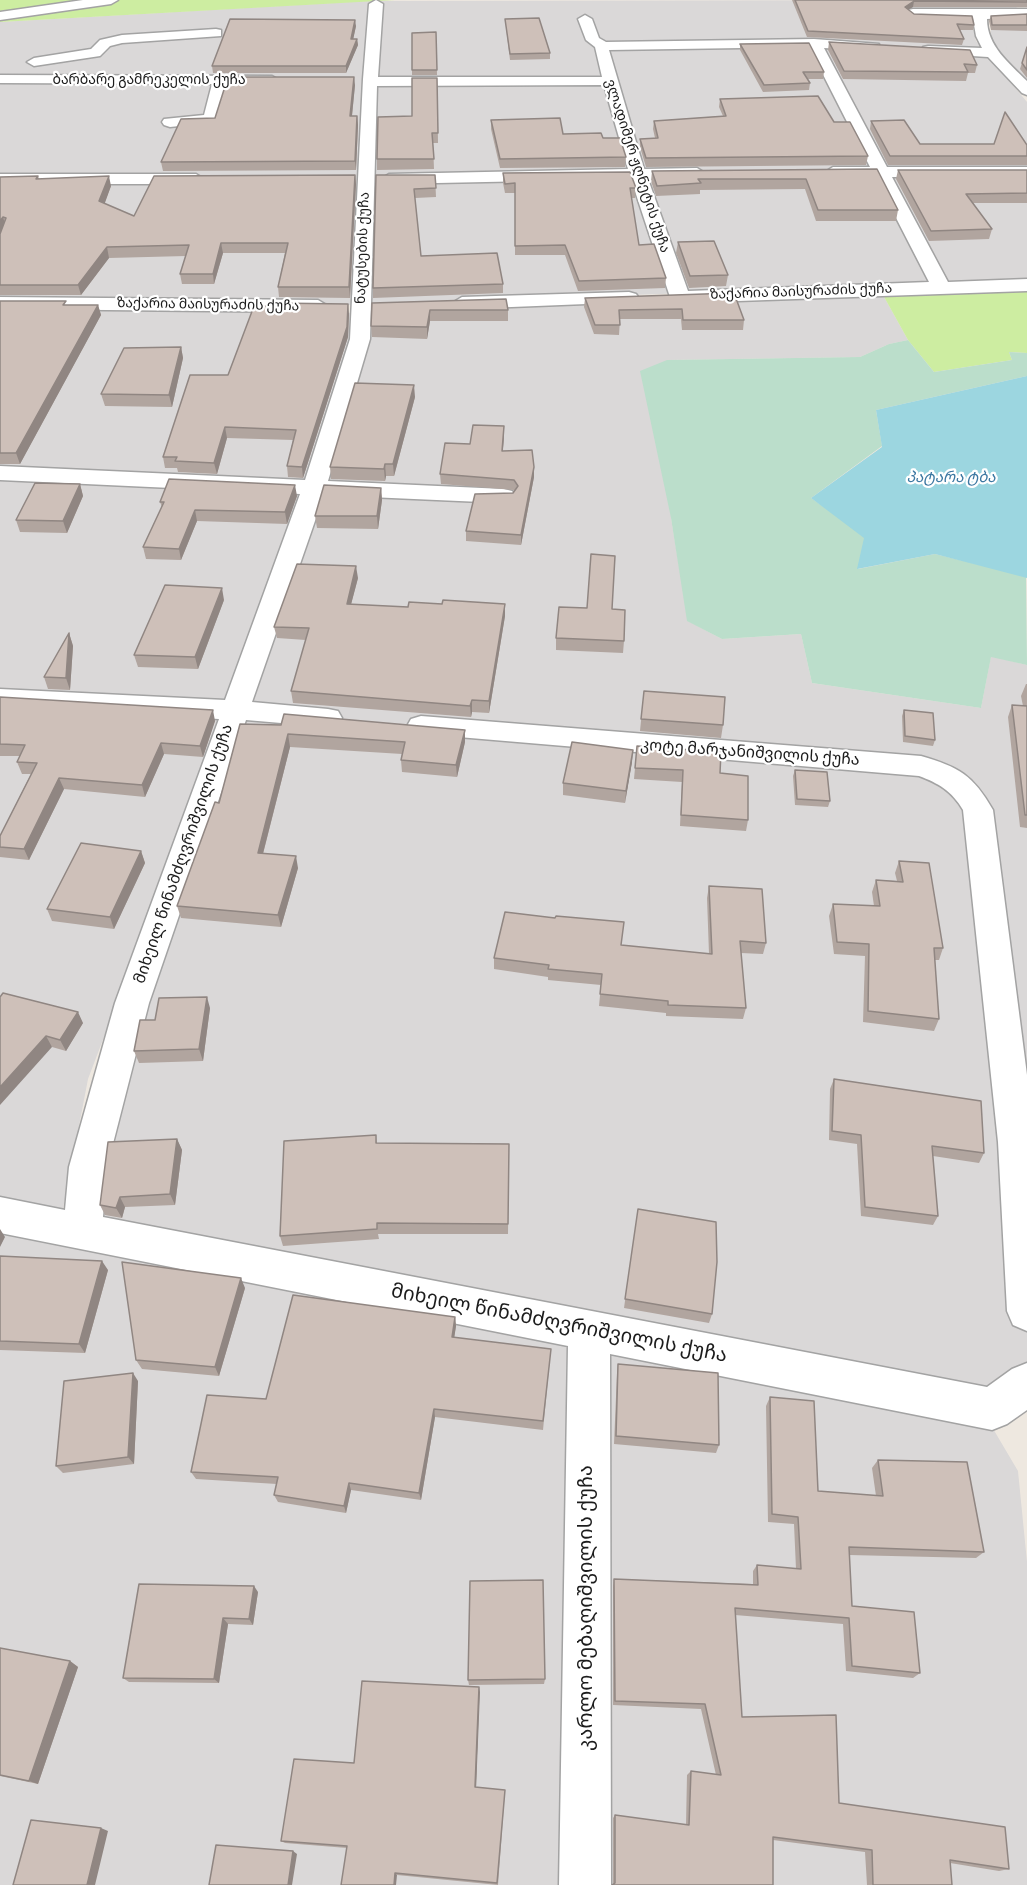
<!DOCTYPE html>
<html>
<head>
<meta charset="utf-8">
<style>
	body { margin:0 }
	canvas { display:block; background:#eee8e0 }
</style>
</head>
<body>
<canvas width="1027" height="1885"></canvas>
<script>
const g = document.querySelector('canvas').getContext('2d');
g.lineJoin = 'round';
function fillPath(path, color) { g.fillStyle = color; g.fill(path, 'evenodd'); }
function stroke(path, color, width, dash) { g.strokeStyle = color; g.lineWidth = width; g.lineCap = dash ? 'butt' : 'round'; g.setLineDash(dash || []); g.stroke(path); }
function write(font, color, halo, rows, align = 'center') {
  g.font = font + ' Signika,"Noto Sans Georgian",sans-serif'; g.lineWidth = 4.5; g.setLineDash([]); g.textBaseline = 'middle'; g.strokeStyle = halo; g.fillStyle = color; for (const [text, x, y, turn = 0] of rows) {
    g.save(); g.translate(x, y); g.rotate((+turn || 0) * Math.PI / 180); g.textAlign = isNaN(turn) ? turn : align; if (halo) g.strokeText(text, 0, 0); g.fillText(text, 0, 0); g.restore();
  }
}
const residential = new Path2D(`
	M1024 0 1027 2 1014 9 970 16 976 41 1027 102V281L348 305 0 301V22L368 1Z
	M1027 17V82L991 42V19Z
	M883 295 908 340 889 344 860 357 667 360 671 518 688 621 722 639 801 634 812 683 981 708 991 656 1027 665V1382L989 1398 102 1228 112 1084 370 312Z
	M0 307 356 313 352 340 238 684 88 1079 63 1209 41 1214 0 1207Z
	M0 1232 992 1427 1018 1471 1027 1562V1885H0Z`);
const grass = new Path2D(`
	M0 0H395L0 22Z
	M1027 290V353L1009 352 1012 360 934 372 908 340 883 295Z`);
const wetland = new Path2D(`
	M908 340 934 372 1012 360 1009 352 1027 353V376L876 410 882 446 811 498 867 537 858 569 935 554 1026 576 1027 665 991 657 981 708 812 683 801 634 722 639 687 621 671 518 640 371 667 360 860 357 889 344Z`);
const water = new Path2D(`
	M1027 376V578L935 554 857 569 864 538 811 498 882 447 876 410Z`);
const minor = new Path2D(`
	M83 0H118L111 4 0 20V12Z
	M376 0 383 4 378 77H602L595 47 586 40 578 19 585 15 592 19 599 38 606 42 814 39 879 44V50L874 51 824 48 887 167H1027V177H892L948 282 1027 279V291L680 303 670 297 631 179 389 184 381 179 389 174 628 169 604 85 377 86 370 339 328 481 504 489 512 491 516 496 512 501 504 503 324 495 252 702 328 709 338 711 342 718 338 725 328 727 246 720 149 1003 107 1167 103 1217 987 1387 1012 1369 1027 1363V1410L1007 1424 992 1430 610 1354 611 1885H559L568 1346 0 1233V1197L65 1210 69 1167 115 1003 219 719 0 707V689L225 700 300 494 0 480V466L305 480 350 339 363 79 369 4ZM809 47 870 167H833L825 172 833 177H875L929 282 688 291 648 179 697 178 705 173 697 168 644 169 609 50Z
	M913 9H1027V17L987 19C987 46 1009 63 1027 81V95L1022 93 988 57 923 53V47L928 46 982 48 976 36 973 19 908 16V10Z
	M216 29 221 30V36L122 43 110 46 100 56 34 66 27 62 34 58 91 49 100 40 122 35Z
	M0 75 272 76 279 80 272 84H227L217 122 170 127 164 125 162 122 164 119 204 115 212 84 0 83Z
	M0 174H196L204 179 196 184H0Z
	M629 292 636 294 639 298 636 302 462 309 452 303 462 297Z
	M0 297 318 300 328 306 318 312 0 309Z
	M421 716 921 756C959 767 973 775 993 810L1027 1075V1331L1013 1325 1007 1311 998 1142 963 810C952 791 938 783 919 776L411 733 407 726 411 719Z`);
const wall = new Path2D(`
	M792 0H1027V7H913L908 9 914 14 974 25 973 30H960L964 39 962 45 807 37Z
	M1027 14V31L991 30 989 21 991 16Z
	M505 19 550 53V59L510 60Z
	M356 26 353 39H357L358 45 346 73H213L212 66Z
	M436 32 437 75H412V33Z
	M829 42 977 65 975 73H968L966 81 843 79 828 50Z
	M740 44 824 72 823 79H807L810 83 809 90 763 92 740 50Z
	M1027 47V78L1020 69Z
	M437 78 438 143H433L434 169 377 170V159L412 116Z
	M355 85 352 116H357L358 125 356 170 163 171 161 162 215 118Z
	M720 99 834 122 868 156 866 165 646 167 640 147V139L655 138 653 129 654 121 723 116 719 107Z
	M491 120 563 134 603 138 626 157 625 167 500 168 491 129Z
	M871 121 920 144 1027 145V165H888L870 129Z
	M877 169 898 210 896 221H816L805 189 700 190V194L656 196 651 181 652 171Z
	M898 170H1027V203H973L992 229 989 239 929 241 896 179Z
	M503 173 636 188 635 198H631L639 245 666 278 665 288 578 291 565 255H515V193H505L503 183Z
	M355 175 356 184 350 298 279 297 278 287 285 253H223L214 284H182L180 274 186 256 109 258 81 295H0V177L38 176 39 179 111 186 104 204 134 216Z
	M376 175H435L436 197 415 198 421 256 503 284V293L373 298V288Z
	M678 242 728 275 726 286 689 288 676 253Z
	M734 293 744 320 743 330H682L681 319H620L619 335 594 334 584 307 585 298Z
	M0 301 67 305H98L101 315 20 464H0Z
	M372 303 508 310V321H430L427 339 372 337 371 326Z
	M349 314 348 337 303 478 288 477 287 466 293 440 227 438 217 474 178 472 177 468H165L163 457 228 375Z
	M181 347 183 358 172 407 105 406 101 394Z
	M415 397 394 476H386L385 481 331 479 330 467Z
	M504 426 503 451 534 467V477L521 545 466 541V531L515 491 514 490 441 484 440 474 470 444Z
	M80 484 83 496 67 533 20 532 16 520Z
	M381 488 382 500 378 529 317 528 315 516Z
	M297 496 287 524 197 521 181 560 146 559 143 547 162 507 160 502Z
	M358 578 351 604 505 616 489 713 472 712 471 717 293 703 291 691 306 640 277 638 274 627Z
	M224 600 198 669 138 667 134 655Z
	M612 609 624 641 623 653 556 650V638Z
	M69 633 73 646 70 690 48 689 44 677Z
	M1026 684H1027V828L1020 827 1008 717 1012 705 1023 706 1021 696Z
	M644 691 723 725 721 738 640 731Z
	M0 697 215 721 203 757 164 754 145 797 64 789 29 860 0 857V836L31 774H22L17 762 20 756H0Z
	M904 710 935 740 933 746 903 742 902 716Z
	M240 724 465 742 457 777 402 772 401 760 402 754 290 747 263 854 298 868 281 927 181 918 177 906 219 803Z
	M637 746 720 773 748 820 746 831 680 826 682 782 634 779Z
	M632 762 625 803 563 795V783Z
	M795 770 830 801 828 807 795 805 793 776Z
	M141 851 145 863 114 929 52 921 47 909Z
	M899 861 943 948 939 960H935L939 1019 934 1031 863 1022 865 956 834 954 829 916 833 904 874 906 872 892 876 880 897 881 895 873Z
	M709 886 766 943 763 954 741 953 746 1008 743 1019 666 1016V1013L599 1006 601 985 548 980V977L494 969V958L621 945 709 954 707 898Z
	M0 997 83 1023 66 1051 52 1047Z
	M210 1008 203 1061 139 1063 134 1051Z
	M834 1079 984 1153 979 1163 933 1156 938 1216 933 1225 861 1216 857 1144 829 1140 830 1089Z
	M376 1135 377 1143 509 1144 508 1234H378L379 1239 283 1246 280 1236Z
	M177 1139 182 1150 175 1205 125 1207 122 1218 105 1215 100 1205Z
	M638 1209 712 1314 709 1323 624 1308Z
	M0 1256 108 1270 85 1353 0 1350Z
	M245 1288 219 1376 142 1369 136 1360Z
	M455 1317 456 1326 454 1337 550 1358 543 1430 435 1417 421 1500 351 1490 346 1513 278 1502 274 1495 277 1484 196 1479 191 1472 266 1399Z
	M618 1364 719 1445 716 1453 614 1444 617 1373Z
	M138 1381 134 1464 63 1473 56 1466Z
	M770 1397 818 1491 876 1496 872 1468 878 1460 984 1552 976 1558 849 1555 852 1606 920 1673 913 1678 846 1671 843 1624 735 1615 742 1717 839 1803 1009 1869 999 1871 950 1863 952 1885H867L865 1852 773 1840 613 1884V1818L615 1815 686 1825 687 1775 691 1771 716 1775 701 1709 613 1705V1586L614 1579 753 1584V1571L757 1565 796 1569 794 1524 768 1522 766 1406Z
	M258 1592 253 1625 228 1624 219 1683 129 1682 123 1678Z
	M0 1648 70 1661 78 1667 38 1784 0 1776Z
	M545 1679 544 1684 469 1685 468 1680Z
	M479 1687 476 1787 505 1790 498 1885 397 1875 347 1848 285 1843 281 1841 354 1763Z`);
const shadedWall = new Path2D(`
	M914 1 913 7 904 12 905 7Z
	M355 20 356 26 352 45 351 39Z
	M357 39 358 45 346 73V66Z
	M354 77 355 85 351 125 350 116Z
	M357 116 358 125 356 170 355 161Z
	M355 175 356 184 350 298 349 287Z
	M109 176 111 186 102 211 99 201Z
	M3 217 6 227 0 235V221Z
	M221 243 223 253 214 284 213 274Z
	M107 247 109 258 81 295 78 285Z
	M348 304 349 314 348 337 303 478 302 467Z
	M98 305 101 315 20 464 16 453Z
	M430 310V321L427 339V327Z
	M181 347 183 358 172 407 169 395Z
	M414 385 415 397 394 476 393 464Z
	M504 426V436L502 461V451Z
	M225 427 227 438 217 474 214 463Z
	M385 464 386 476 385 481 384 469Z
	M534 467V477L521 545V535Z
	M80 484 83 496 67 533 63 521Z
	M295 485 297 496 287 524 285 512Z
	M381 488 382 500 378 529 377 516Z
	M195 510 197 521 181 560 179 549Z
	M356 566 358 578 348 616 347 604Z
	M222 588 224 600 198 669 195 657Z
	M505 604V616L489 713V701Z
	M69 633 73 646 70 690 66 678Z
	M472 700V712L471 717 470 706Z
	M213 710 215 721 203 757 200 746Z
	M465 730V742L457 777 456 765Z
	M288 734 290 747 260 865 258 853Z
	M161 743 164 754 145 797 142 785Z
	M633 750 632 762 625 803 626 791Z
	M59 778 64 789 29 860 24 849Z
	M141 851 145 863 114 929 110 917Z
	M296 856 298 868 281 927 278 915Z
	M207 997 210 1008 203 1061 199 1049Z
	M78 1012 83 1023 66 1051 60 1040Z
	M46 1036 52 1047 0 1105V1087Z
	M177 1139 182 1150 175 1205 170 1194Z
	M120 1197 125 1207 122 1218 116 1208Z
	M0 1229 5 1237 0 1247Z
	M102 1261 108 1270 85 1353 79 1344Z
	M241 1278 245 1288 219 1376 215 1367Z
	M455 1317 456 1326 453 1346 452 1337Z
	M133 1373 138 1381 134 1464 128 1457Z
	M434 1409 435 1417 421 1500 419 1493Z
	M349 1483 351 1490 346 1513 344 1506Z
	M254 1586 258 1592 253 1625 249 1619Z
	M223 1618 228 1624 219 1683 214 1679Z
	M70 1661 78 1667 38 1784 29 1781Z
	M479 1687 480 1692 476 1790 475 1787Z
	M101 1828 108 1831 95 1885H87Z
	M293 1851 297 1854 292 1885H288Z
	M395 1873 397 1875 396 1885H394Z`);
const building = new Path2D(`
	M795 0H1027V2L914 1 905 7 914 14 972 16 974 25 957 24 964 39 808 31Z
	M1027 14V25H992L991 16Z
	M539 18 550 53 510 54 505 19Z
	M230 19 355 20 351 39H357L346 66H212Z
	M436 32 437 70H412V33Z
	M829 42 970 50 977 65 964 64 968 72 844 71Z
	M809 43 824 72H803L810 83 764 85 740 44Z
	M1027 47V70L1022 63Z
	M228 77H354L350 116H357L355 161 161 162 181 119 215 118Z
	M412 78H437L438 133H432L434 159H377L378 117 412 116Z
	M818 96 834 122H850L868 156 646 158 640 139 658 138 654 121 726 116 720 99Z
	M1005 112 1027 145V156H890L871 121 904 120 920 144H994Z
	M560 118 563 134 601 133 603 138H620L626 157 500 159 491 120Z
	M877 169 898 210H818L806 179H698L701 183 657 186 652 171Z
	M898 170H1027V193L966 194 992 229 931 231Z
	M630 172 636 188H630L639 245 654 244 666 278 579 281 565 245 515 246V183L505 184 503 173Z
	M355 175 349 287H278L288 243H221L213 274H180L189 245 107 247 78 285H0V234L6 218 3 217 0 221V177L38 176 36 179 109 176 99 201 134 216 154 176Z
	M376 175H435L436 188 414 189 421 256 497 253 503 284 373 288Z
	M714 241 728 275 690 276 678 242Z
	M734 293 744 320H683L682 309 619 310 620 325H595L585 298Z
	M506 299 508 310H430L427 327 371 326 372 303Z
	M0 301H66L63 305H98L16 453H0Z
	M274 303 348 304 347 327 302 467 287 466 296 430 225 427 214 463 175 461 177 457H163L190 375H228L254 306H273Z
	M181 347 169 395 101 394 124 348Z
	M355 383 414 385 393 464H385L384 469 330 467Z
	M473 425 504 426 502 451 532 450 534 467 521 535 466 531 475 494 513 493 518 486 514 480 440 474 445 443 470 444Z
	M169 479 295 485 285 512 195 510 179 549 143 547 164 502H160Z
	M35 483 80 484 63 521 16 520Z
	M324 485 381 488 377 516H315Z
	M591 554 615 556 612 609 625 610 624 641 556 638 559 607 587 608Z
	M297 564 356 566 347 604 408 607 409 602 442 604 443 600 505 604 489 701 472 700 470 706 291 691 309 628 274 627Z
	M165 585 222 588 195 657 134 655Z
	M69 633 66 678 44 677Z
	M644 691 725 697 723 725 641 719Z
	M0 697 213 710 200 746 161 743 142 785 59 778 24 849 0 847V836L37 763 17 762 25 745 0 744Z
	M1012 705 1027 706V815H1025Z
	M904 710 933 713 935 740 905 736Z
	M284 714 465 730 456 765 401 760 405 742 288 734 258 853 296 856 278 915 177 906 215 802 219 803 240 724 281 725Z
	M572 742 633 750 626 791 563 783Z
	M637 746 721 752 720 773 748 776V820L681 815 683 770 635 768Z
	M795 770 827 772 830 801 797 799Z
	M81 843 141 851 110 917 47 909Z
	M899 861 929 863 943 948H934L939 1019 868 1011 869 944 837 942 833 904 880 906 876 880 903 882Z
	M709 886 762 889 766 943 740 941 746 1008 668 1005V1001L600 994 602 974 548 969 549 965 494 958 505 912 555 918 556 916 624 922 621 945 712 954Z
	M3 993 78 1012 60 1040 46 1036 0 1087V997Z
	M207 997 199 1049 134 1051 140 1020H155L159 998Z
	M834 1079 981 1101 984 1153 932 1146 938 1216 865 1207 861 1135 832 1131Z
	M376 1135V1143L509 1144 508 1224 377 1223V1229L280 1236 284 1141Z
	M177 1139 170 1194 120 1197 116 1208 100 1205 108 1142Z
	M638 1209 716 1222 717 1262 712 1314 625 1299Z
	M0 1256 102 1261 79 1344 0 1341Z
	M122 1262 241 1278 215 1367 136 1360Z
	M293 1295 455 1317 452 1337 551 1349 543 1421 434 1409 419 1493 349 1483 344 1506 274 1495 278 1477 191 1472 207 1395 266 1399Z
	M618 1364 718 1373 719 1445 616 1436Z
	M133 1373 128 1457 56 1466 64 1381Z
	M770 1397 814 1401 818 1491 883 1496 878 1460 967 1462 984 1552 849 1547 852 1606 914 1612 920 1673 852 1666 849 1618 735 1608 742 1717 836 1715 839 1803 1005 1827 1009 1869 950 1860 952 1885H873L872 1850 773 1837V1885H612L615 1883V1815L689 1825 691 1771 721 1775 705 1704 615 1701 614 1579 758 1585 757 1565 801 1569 798 1517 772 1514Z
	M543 1580 545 1679 468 1680 470 1581Z
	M139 1584 254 1586 249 1619 223 1618 214 1679 123 1678Z
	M0 1648 70 1661 29 1781 0 1775Z
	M362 1681 479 1687 475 1787 505 1790 497 1883 395 1873 394 1885H341L347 1846 281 1841 294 1759 354 1763Z
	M31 1820 101 1828 87 1885H13Z
	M216 1845 293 1851 288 1885H209Z`);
const farStreetnames = [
	["ბარბარე გამრეკელის ქუჩა",149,80],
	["ვლადიმერ ჟღნეტის ქუჩა",637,166,72],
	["ნატუსების ქუჩა",363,248,-88],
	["ზაქარია მაისურაძის ქუჩა",801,292,-2],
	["ზაქარია მაისურაძის ქუჩა",208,305,1]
];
const farWaternames = [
	["პატარა ტბა",951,478]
];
const streetNames = [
	["კოტე მარჯანიშვილის ქუჩა",750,753,4],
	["მიხეილ წინამძღვრიშვილის ქუჩა",184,854,-71]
];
const nearStreetnames = [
	["მიხეილ წინამძღვრიშვილის ქუჩა",559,1324,11],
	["კარლო მებაღიშვილის ქუჩა",587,1608,-90]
];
fillPath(residential, '#dad8d8');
fillPath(grass, '#cdeda1');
fillPath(wetland, '#bbdecb');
fillPath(water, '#9cd6e0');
stroke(minor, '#a3a3a3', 3);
fillPath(minor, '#fff');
fillPath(wall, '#b1a59f');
fillPath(shadedWall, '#908682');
fillPath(building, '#cec0b9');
stroke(building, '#908682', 1.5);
write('14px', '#1c1c1c', '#fff', farStreetnames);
write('italic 15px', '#3c78a2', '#fff', farWaternames);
write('16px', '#1c1c1c', '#fff', streetNames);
write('20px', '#1c1c1c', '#fff', nearStreetnames);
</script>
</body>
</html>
